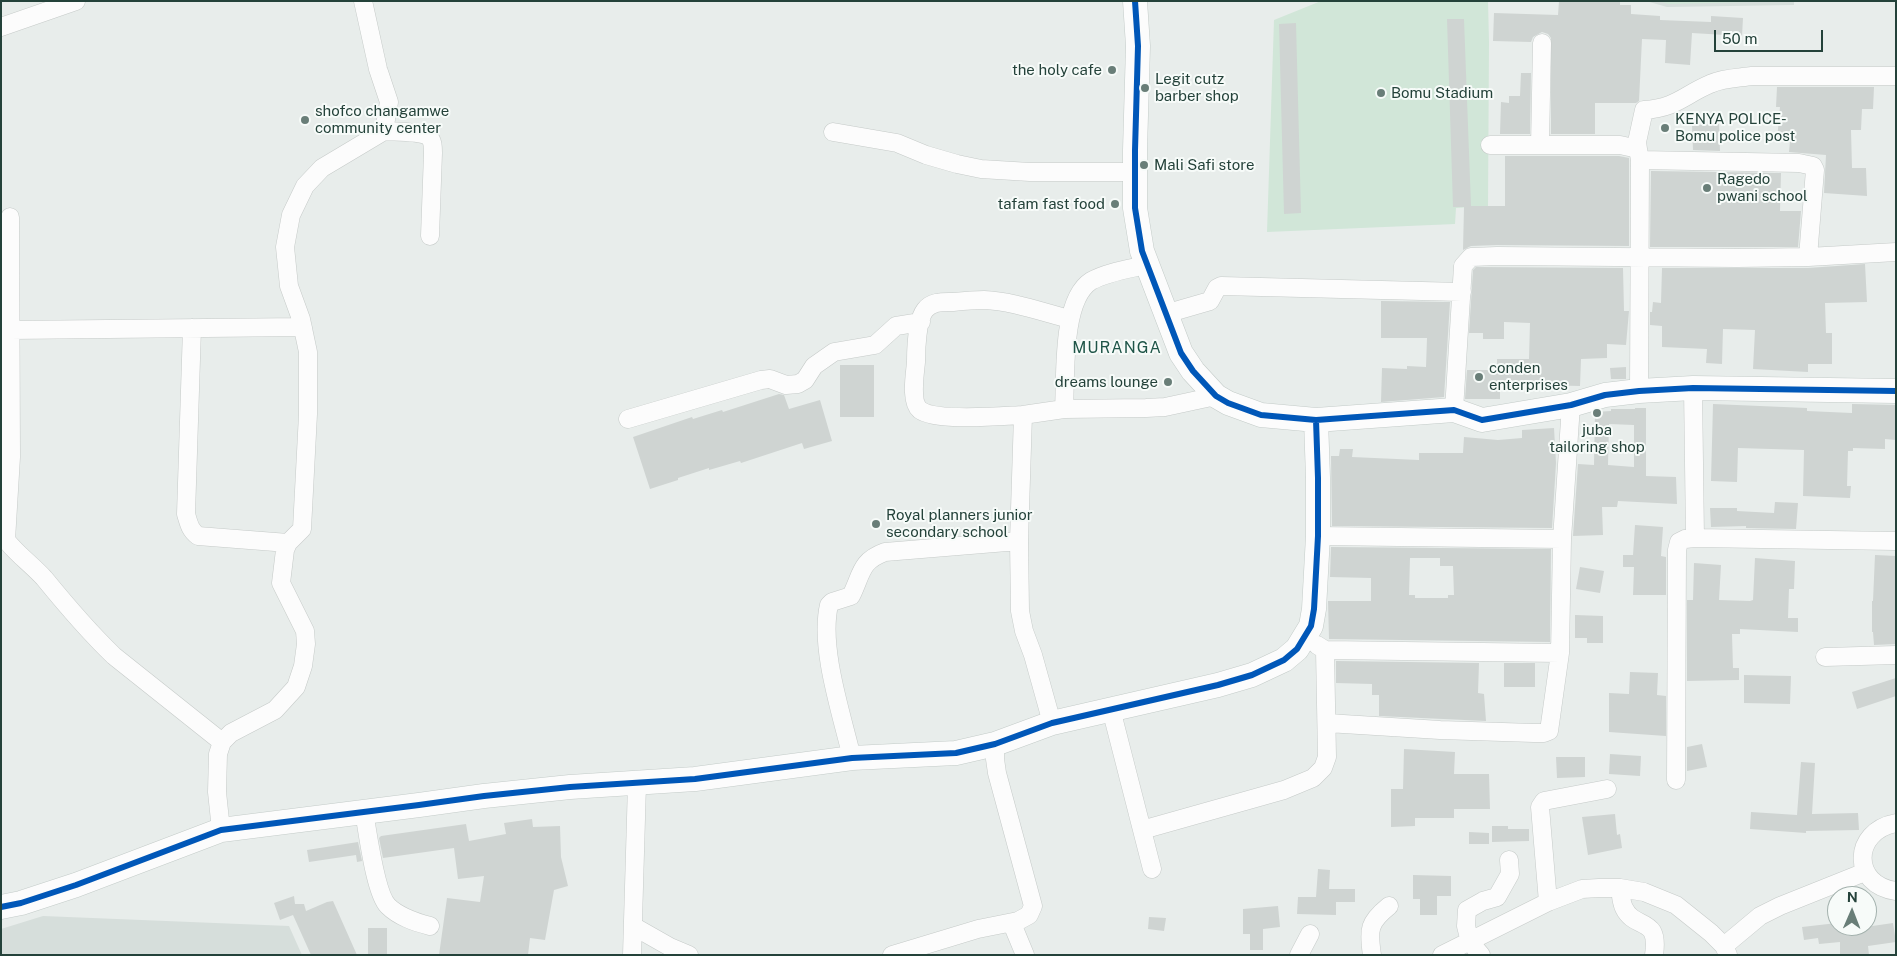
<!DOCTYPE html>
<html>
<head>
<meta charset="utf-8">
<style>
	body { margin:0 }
	#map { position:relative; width:1897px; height:956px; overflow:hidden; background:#e8edeb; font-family:"Public Sans",sans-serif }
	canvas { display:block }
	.frame { position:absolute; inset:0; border:2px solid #24423a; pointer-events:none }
	.north { position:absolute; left:1827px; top:886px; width:50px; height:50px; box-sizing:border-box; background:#f7fbf9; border:1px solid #a3b1ad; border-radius:50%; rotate:1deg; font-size:14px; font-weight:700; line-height:20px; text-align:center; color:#24423a }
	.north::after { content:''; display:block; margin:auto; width:18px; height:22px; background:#697e78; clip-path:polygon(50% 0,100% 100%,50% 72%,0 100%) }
	.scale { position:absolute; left:1714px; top:30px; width:109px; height:22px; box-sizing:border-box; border:2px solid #24423a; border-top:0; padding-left:6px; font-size:15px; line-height:18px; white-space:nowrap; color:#24423a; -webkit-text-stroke:4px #f7fbf9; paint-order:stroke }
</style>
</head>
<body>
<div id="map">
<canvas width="1897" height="956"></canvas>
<div class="frame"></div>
<div class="north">N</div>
<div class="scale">50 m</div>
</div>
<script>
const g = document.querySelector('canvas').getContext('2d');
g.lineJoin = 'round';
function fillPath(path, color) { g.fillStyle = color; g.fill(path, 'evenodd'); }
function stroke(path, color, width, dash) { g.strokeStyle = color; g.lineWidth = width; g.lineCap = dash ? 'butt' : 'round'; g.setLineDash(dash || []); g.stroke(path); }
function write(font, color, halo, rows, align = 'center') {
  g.font = font + ' "Public Sans",sans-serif'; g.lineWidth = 4; g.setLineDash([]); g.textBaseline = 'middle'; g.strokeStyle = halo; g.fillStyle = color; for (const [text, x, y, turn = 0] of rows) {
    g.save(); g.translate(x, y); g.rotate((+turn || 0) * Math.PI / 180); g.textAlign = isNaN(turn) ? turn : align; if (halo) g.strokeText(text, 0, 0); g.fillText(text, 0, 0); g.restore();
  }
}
const built = new Path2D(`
	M1646 1H1794V5L1667 7Z
	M43 916 289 926 302 955H1V929Z`);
const green = new Path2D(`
	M1321 1H1488L1489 42 1488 206 1456 208 1455 224 1267 232 1274 20Z
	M1658 1H1791L1669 4Z`);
const building = new Path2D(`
	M1559 1H1620V5H1631V14L1660 16V20L1711 22V16L1743 18 1742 36 1692 33 1690 65 1665 63 1666 40 1642 39 1639 101 1636 103H1595V134H1551V38L1548 34 1542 32 1533 37 1531 42 1493 41 1494 13 1558 15Z
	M1447 19H1464L1471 206H1505V156H1619L1629 158V246L1497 245 1471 246 1463 250 1464 207H1453Z
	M1296 23 1301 213 1284 214 1279 24Z
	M1521 73H1531L1530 134H1500L1501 102 1509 103V96H1520Z
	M1777 87H1874L1873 109H1862L1861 130H1851L1852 168H1866L1867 196 1824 193 1826 155 1789 152 1790 141 1777 140 1780 107H1776Z
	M1719 124 1720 151 1693 150 1692 125Z
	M1651 171 1781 173 1780 211H1801L1798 247H1650Z
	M1865 264 1867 302 1825 303 1826 333H1832V364H1808V372L1753 369 1755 330 1723 329 1722 364 1706 363 1707 349 1662 347V326L1650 325V312H1652L1653 302 1661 303 1662 268H1808Z
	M1476 267 1623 268 1624 311H1629L1626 345 1607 344V358L1581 359 1580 386 1500 384V399H1465L1467 370H1497V359H1529L1530 323 1504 322V339H1483V333H1469L1473 270Z
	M1381 301 1450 302 1444 397 1381 402 1382 368 1407 369V366L1426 367 1427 338H1381Z
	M840 365H874V417H840Z
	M1626 367V379H1611L1610 368Z
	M779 394 784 395 789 409 820 400 832 441 804 449 802 443 741 463 740 461 709 470V468L678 478V480L650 489 633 437 692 417 693 419 722 410 723 412Z
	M1713 404 1807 408V411L1852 413V404L1896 405V440L1885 439V449L1853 448V451H1848L1847 486H1851L1850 498 1803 496 1804 450 1738 448 1737 482 1711 481Z
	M1635 408H1646V476L1676 477 1677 504 1618 501 1617 507H1602L1603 535 1573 536 1578 464 1594 465 1595 412 1611 411V409H1635ZM1609 424 1634 425V467L1608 465Z
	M1554 428 1556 463 1552 528 1332 526 1331 456H1339L1340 449H1353L1352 457 1419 460V453H1463L1464 437 1498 440 1522 438V430Z
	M1775 502 1798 503 1796 529 1746 528V526L1711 527 1710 508H1737V511L1774 513Z
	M1635 525 1663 527 1661 556 1666 557V595H1633L1634 567H1623V555H1633Z
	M1331 547 1551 549 1550 642 1329 639 1328 601H1371V578L1330 577ZM1410 558H1440V566H1453L1454 595H1448V598H1415V595H1409Z
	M1875 555 1896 556V644L1874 645 1873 632H1872V601H1873Z
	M1755 558 1795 561 1794 589H1789L1788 618H1798V632L1740 629V634H1732L1733 668H1739V680L1687 681V600H1693L1694 563 1721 565 1719 600 1750 601 1753 600Z
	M1580 567 1604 571 1600 593 1576 589Z
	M1575 615 1603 616V643H1587V638H1575Z
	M1336 661 1479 663 1478 693 1484 694 1486 721 1379 716V695H1372V684L1336 683Z
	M1504 663H1535V687H1504Z
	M1630 672 1658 673 1657 695 1666 696V736L1609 732V693L1629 694Z
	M1744 675 1791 676 1790 704 1744 703Z
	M1896 678V696L1857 709 1852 692Z
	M1702 744 1707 767 1687 771V747Z
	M1404 749 1455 752 1454 774H1489L1490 809H1454V818H1415V826L1391 827V789H1403Z
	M1610 754 1641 756 1640 776 1609 774Z
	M1556 757H1585V777L1557 778Z
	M1801 762 1815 763 1812 814 1858 813 1859 830 1806 831V833L1750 829 1751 812 1797 815Z
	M1615 814 1617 835 1620 834 1622 848 1588 855 1582 817Z
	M532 819 533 827 560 826 561 857 568 886 554 890 545 940 530 938 528 955H439L447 898 480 902 484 876 458 879 454 848 383 858 379 838 381 836 466 824 469 841 506 834 504 823Z
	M1492 826H1508V829H1529V841L1492 842Z
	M1469 832 1489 833V844H1469Z
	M358 842 362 861 357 862 356 855 309 862 307 850Z
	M1318 869 1330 870 1329 889H1355V902H1336V915L1297 914 1298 897H1316Z
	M1413 875 1451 876V896H1437V915H1420V899H1413Z
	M294 896 295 904H304L306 911 327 902 333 901 357 955H311L293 915 280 920 274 903Z
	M1278 906 1280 927 1263 929V950H1250V934H1243V909Z
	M1149 917 1166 918 1164 931 1148 929Z
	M1837 923V926H1845V930L1893 923 1896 942 1868 946 1869 955H1840V942L1819 944 1818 938 1804 940 1802 927Z
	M368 928H387V955H368Z`);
const street = new Path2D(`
	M1 27 76 1
	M384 131C394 132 422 131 429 137 433 141 433 147 433 153L430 236
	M833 132 897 143 926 155 957 164 981 169 1030 172H1135
	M1490 145H1620L1638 149 1640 160 1639 391
	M1540 145 1542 43
	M1638 149 1637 142 1644 110C1676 108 1684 95 1710 84 1723 78 1738 78 1752 76H1896
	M1640 160 1799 163 1813 166 1815 170 1808 257
	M10 217 11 457 6 540C17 554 32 565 44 578 66 605 89 632 114 656L222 742
	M1165 314 1210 301 1217 288 1221 286 1462 292
	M192 328 186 514C189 524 190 530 198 536L288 543
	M10 330 303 327
	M1693 388 1695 538
	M1064 409C1066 377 1061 300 1091 281 1107 272 1129 269 1146 265
	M1454 410 1463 266 1471 257 1497 256 1737 258 1808 257 1896 252
	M1023 415 1064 409 1146 408 1165 407 1216 396
	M628 419 761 380 770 379 786 385 798 384 805 380 814 366 834 352 875 345 896 326 921 322
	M1318 536 1562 539
	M1317 645 1325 650 1560 653
	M1825 657 1896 655
	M1111 709 1152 869
	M1052 723 1033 655 1024 631 1020 611 1019 541 1023 415C1002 416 936 422 920 410 910 402 915 374 916 362 916 349 917 320 925 310 932 301 943 302 953 302 963 301 974 300 984 300 1012 301 1042 312 1070 319
	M1327 723 1440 730 1534 733H1544L1549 731 1560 653 1562 539 1571 405
	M995 744V759L997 773 1033 906 1029 915 1018 921 1013 926 1025 955
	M852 758C842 715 819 648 829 605L832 602 851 596C862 574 860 561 885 552L1019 541
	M1676 780 1677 550 1679 542 1685 539 1695 538 1896 541
	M364 812C368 833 375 893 388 906 399 917 415 922 430 926
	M1896 823C1852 831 1851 885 1896 891
	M221 830 217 792 218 754 222 742 231 733 275 710 296 687 303 666 306 644 305 631 281 583 285 550 288 543 302 529 308 414V352L301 319 289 286 285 247 291 215 305 186 322 168 384 131 389 102 378 69 363 1
	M1142 830 1284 790 1313 778 1323 768 1327 757 1325 650
	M1620 888C1621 895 1621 902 1624 908 1635 931 1660 915 1654 955
	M1548 902 1540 807 1544 801 1607 789
	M633 926 670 947 689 955
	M632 955 637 784
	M892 955 978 929 1018 921
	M1299 955 1310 934
	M1372 955C1368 929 1369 922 1389 906
	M1442 955 1548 902 1582 889 1599 888H1620L1644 892 1676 905 1711 933 1724 946
	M1481 955 1470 942 1466 926 1467 910 1483 901 1497 897 1510 874 1509 860
	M1728 955 1724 946 1760 916 1780 906 1865 872`);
const secondary = new Path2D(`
	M1135 1 1138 46 1135 150V208L1142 251 1181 353 1193 371 1216 396 1228 403 1261 415 1316 420 1454 410 1482 420 1571 405 1605 395 1639 391 1693 388 1896 391
	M1 907 21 903 76 885 221 830 419 805 484 796 570 787 695 779 852 758 956 753 995 744 1052 723 1218 685 1252 675 1284 660 1297 649 1311 626 1314 609 1318 536V478L1316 420`);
const cycleway = new Path2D(`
	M1135 1 1138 46 1135 150V208L1142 251 1181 353 1193 371 1216 396 1228 403 1261 415 1316 420 1454 410 1482 420 1571 405 1605 395 1639 391 1693 388 1896 391
	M1 907 21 903 76 885 221 830 419 805 484 796 570 787 695 779 852 758 956 753 995 744 1052 723 1218 685 1252 675 1284 660 1297 649 1311 626 1314 609 1318 536V478L1316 420`);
const markers = [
	[1112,70,5,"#697e78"],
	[1145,88,5,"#697e78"],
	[1381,93,5,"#697e78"],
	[305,120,5,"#697e78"],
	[1665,128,5,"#697e78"],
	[1144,165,5,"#697e78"],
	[1707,188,5,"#697e78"],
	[1115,204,5,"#697e78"],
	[1479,377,5,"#697e78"],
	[1168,382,5,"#697e78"],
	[1597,413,5,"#697e78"],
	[876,524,5,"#697e78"]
];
const poiNames = [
	["the holy cafe",1102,70,"right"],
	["Legit cutz",1155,79],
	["barber shop",1155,96],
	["Bomu Stadium",1391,93],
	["shofco changamwe",315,111],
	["community center",315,128],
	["KENYA POLICE-",1675,119],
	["Bomu police post",1675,136],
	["Mali Safi store",1154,165],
	["Ragedo",1717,179],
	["pwani school",1717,196],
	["tafam fast food",1105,204,"right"],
	["conden",1489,368],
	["enterprises",1489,385],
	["dreams lounge",1158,382,"right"],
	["juba",1597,430,"center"],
	["tailoring shop",1597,447,"center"],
	["Royal planners junior",886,515],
	["secondary school",886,532]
];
const neighbourhoodNames = [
	["MURANGA",1117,348]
];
fillPath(built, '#d6dedb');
fillPath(green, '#d1e6d8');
fillPath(building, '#cfd4d2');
stroke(street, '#c5cac8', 19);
stroke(secondary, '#c3cbc8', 25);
stroke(street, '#fcfcfc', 18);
stroke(secondary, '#fcfcfc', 24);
stroke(cycleway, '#0057b8', 6);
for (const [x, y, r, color] of markers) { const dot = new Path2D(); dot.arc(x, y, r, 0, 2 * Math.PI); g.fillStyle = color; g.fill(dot); stroke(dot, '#f7fbf9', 2); }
write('15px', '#24423a', '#f7fbf9', poiNames, 'left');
g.letterSpacing = '1px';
write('16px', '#1f5548', '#f7fbf9', neighbourhoodNames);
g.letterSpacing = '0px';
</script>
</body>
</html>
